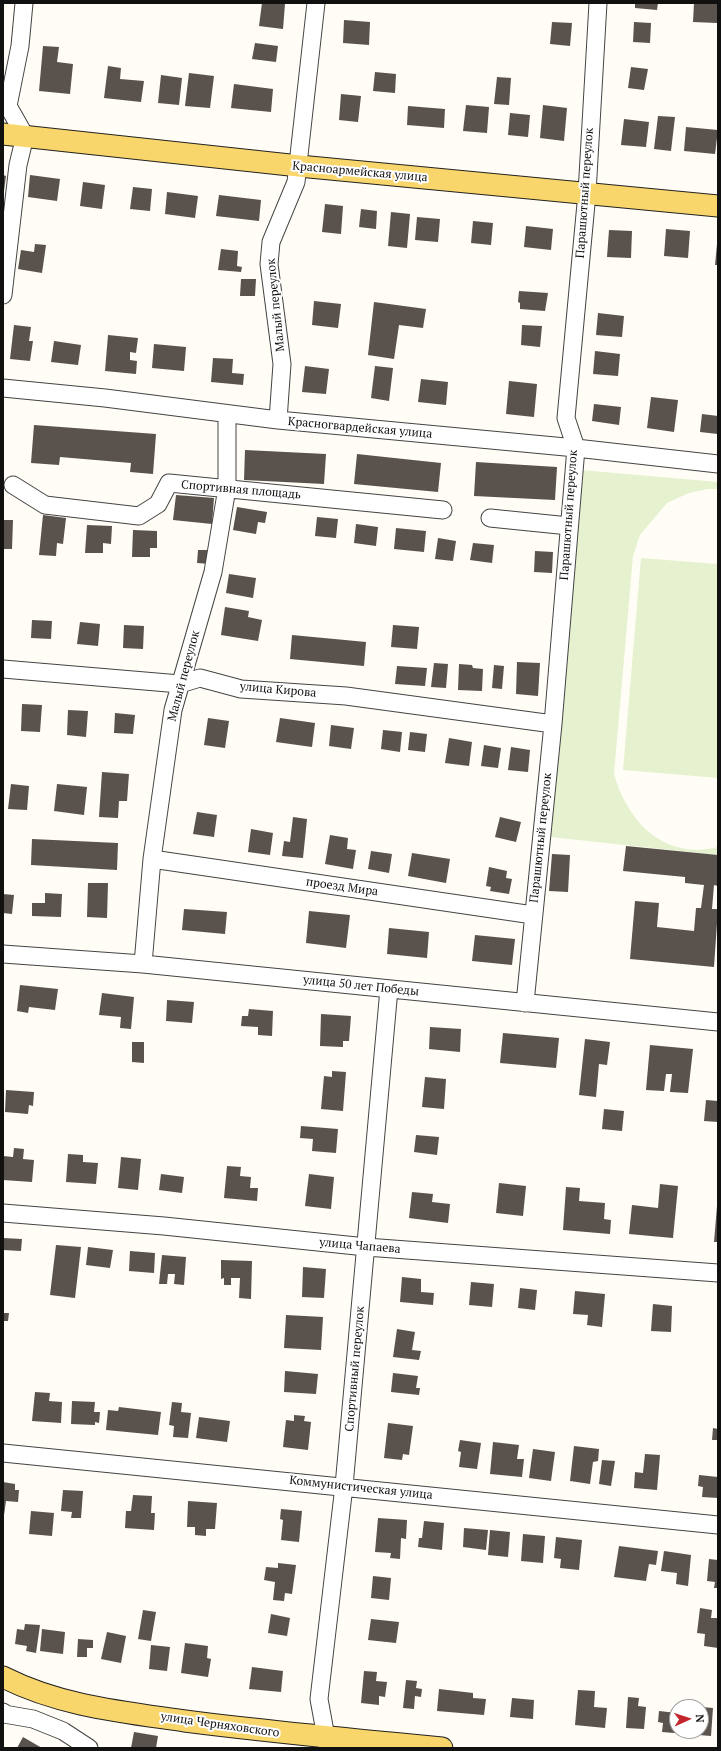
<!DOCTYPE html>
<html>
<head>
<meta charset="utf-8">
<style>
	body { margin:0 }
	#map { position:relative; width:721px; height:1751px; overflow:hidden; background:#fffdf5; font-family:"PT Serif",serif }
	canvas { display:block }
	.frame { position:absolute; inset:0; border:4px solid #111; pointer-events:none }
	.north { position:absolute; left:669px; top:1699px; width:40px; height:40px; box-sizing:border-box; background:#fff; border:1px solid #a0a0a0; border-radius:50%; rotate:87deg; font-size:11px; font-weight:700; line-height:16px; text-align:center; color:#111 }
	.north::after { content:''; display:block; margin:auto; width:14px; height:18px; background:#c4262e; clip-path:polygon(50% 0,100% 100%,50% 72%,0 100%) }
</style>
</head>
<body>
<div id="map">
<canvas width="721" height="1751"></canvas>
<div class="frame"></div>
<div class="north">N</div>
</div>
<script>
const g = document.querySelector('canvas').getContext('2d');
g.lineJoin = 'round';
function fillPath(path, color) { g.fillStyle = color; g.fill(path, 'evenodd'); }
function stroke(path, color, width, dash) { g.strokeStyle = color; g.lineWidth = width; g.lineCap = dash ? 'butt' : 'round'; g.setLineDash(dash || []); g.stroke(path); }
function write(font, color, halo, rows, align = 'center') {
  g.font = font + ' "PT Serif",serif'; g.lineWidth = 4; g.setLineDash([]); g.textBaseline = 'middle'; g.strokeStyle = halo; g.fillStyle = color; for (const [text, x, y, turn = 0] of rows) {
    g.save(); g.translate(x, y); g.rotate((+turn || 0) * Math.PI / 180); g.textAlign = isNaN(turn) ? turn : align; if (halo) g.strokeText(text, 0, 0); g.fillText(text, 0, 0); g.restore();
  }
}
const pitch = new Path2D(`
	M581 470 718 482V489H708L689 493 667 503 640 535 633 556 614 774C628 823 664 860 718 847V855L550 837Z
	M641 558 718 564V778L623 770Z`);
const building = new Path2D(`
	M262 3 285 4 283 29 259 26Z
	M635 3H658L657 10 635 8Z
	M694 3H718L717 23 693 22Z
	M344 20 370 22 369 45 343 43Z
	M552 22 572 23 570 46 550 44Z
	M634 22 651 23 650 43 633 42Z
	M255 43 278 46 276 62 252 59Z
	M43 46 59 47 57 62 73 64 70 94 39 91Z
	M108 66 121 68 120 79 144 81 141 102 104 98Z
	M631 67 648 69 644 90 628 88Z
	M375 72 396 74 395 93 373 91Z
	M189 73 214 76 210 108 185 106Z
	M161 75 182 78 179 105 158 103Z
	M497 77 511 78 509 105 494 104Z
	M234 84 273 89 271 112 231 108Z
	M341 94 361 96 358 122 339 120Z
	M466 105 489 107 487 133 463 131Z
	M543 105 567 108 564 141 540 138Z
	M408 106 445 109 444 128 407 125Z
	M510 113 530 115 528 137 508 135Z
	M658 116 675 117 671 151 654 149Z
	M624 119 649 122 646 147 621 145Z
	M686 127 718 130 715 154 684 151Z
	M3 175 6 176 4 191 3 190Z
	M30 175 60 179 57 201 28 197Z
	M83 182 105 185 102 209 80 206Z
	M133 187 152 189 150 211 130 209Z
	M167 192 198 196 195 218 165 214Z
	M219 195 261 200 259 221 216 216Z
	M325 204 343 206 341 234 322 232Z
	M361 209 377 211 376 229 359 227Z
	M391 212 410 214 407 248 388 246Z
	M417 217 440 219 438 242 415 240Z
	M473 221 493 223 491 245 471 243Z
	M526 226 553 229 551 250 524 247Z
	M666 229 690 231 688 258 664 256Z
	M609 230 632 231 631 258 607 257Z
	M35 244 46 245 42 273 18 269 21 250 34 252Z
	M717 244H718V265H715Z
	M221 249 238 251 237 266 242 267 241 272 218 270Z
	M241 279H256L255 296H240Z
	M519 291 548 293 545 311 520 309V303L518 302Z
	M314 301 341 304 338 328 312 325Z
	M374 302 426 309 423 328 399 325 394 359 368 355Z
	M598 313 624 316 622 337 596 335Z
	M14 325 31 327 29 341H33L30 361 10 359Z
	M522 325 542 326 540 347 521 345Z
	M108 335 138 338 136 353 130 352V360L137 361 136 374 105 371Z
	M54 341 81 345 78 365 51 362Z
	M154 344 186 347 184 371 152 368Z
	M595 351 620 354 618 376 593 374Z
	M213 358 233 359 232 373 244 374 243 385 211 382Z
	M305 366 329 369 326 394 302 392Z
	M375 366 393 368 389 401 371 398Z
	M421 379 448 382 446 405 418 402Z
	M509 381 537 384 534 417 506 414Z
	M651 397 678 400 674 432 647 428Z
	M594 404 621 407 619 425 592 421Z
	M702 414 718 416V434L700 432Z
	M34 425 156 434 153 474 130 472 131 463 60 457 59 465 31 463Z
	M245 450 326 454 324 484 244 480Z
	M357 454 441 463 438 492 354 484Z
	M476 462 557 467 555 500 474 496Z
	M176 495 214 498 212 524 173 520Z
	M237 507 267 512 265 523 258 522 256 534 233 530Z
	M43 515 66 518 63 544 57 543 56 556 39 555Z
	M317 517 338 519 336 538 315 536Z
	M3 520H13L12 549H3Z
	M356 524 378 527 376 546 354 543Z
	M87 525 112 526 111 544 103 543V553H85Z
	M396 528 426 531 424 552 394 549Z
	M133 530 157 531V548H150V557H132Z
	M438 538 456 541 453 561 435 559Z
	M473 543 494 545 492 563 470 560Z
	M198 550H211L210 564 197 563Z
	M535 551 553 552 552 573 534 572Z
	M229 574 256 578 253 598 226 593Z
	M225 607 249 611 248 617 262 620 258 641 221 635Z
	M32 620 52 621 51 639 31 638Z
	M80 622 100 624 98 646 77 644Z
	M124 625 144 626 143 649 123 648Z
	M393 625 419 627 417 649 391 647Z
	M292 635 366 642 364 666 290 659Z
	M517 662 540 663 538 696 516 694Z
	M434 663 448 664 446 688 431 687Z
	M459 664 472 665 473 668 483 669 482 691 458 690Z
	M494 665 504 666 502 689 492 688Z
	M397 666 427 668 425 686 395 684Z
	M22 704 42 705 40 732 21 731Z
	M68 710 88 711 86 737 67 735Z
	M115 713 135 715 133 734 114 733Z
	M208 718 229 721 225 748 204 745Z
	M280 718 315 723 312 747 276 742Z
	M331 725 354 728 351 749 329 746Z
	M383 730 402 732 400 752 381 749Z
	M410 732 427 734 425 752 408 750Z
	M449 738 472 742 469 766 445 763Z
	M484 745 501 748 498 768 481 766Z
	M511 747 530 750 528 772 508 770Z
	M102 772 129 774 127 801H119L118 818 99 817Z
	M11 784 29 786 27 810 8 809Z
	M57 784 87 787 84 815 54 811Z
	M197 812 217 815 214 837 193 834Z
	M293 817 307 819 303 858 282 856 284 841 290 842Z
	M500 817 521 822 516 842 495 837Z
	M251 829 273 833 270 855 248 852Z
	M330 835 348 838 347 849 356 850 353 869 325 864Z
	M32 839 118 843 117 870 31 865Z
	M626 846 718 855V886L714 885 712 909H718L714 967 630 959 635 901 659 903 657 927 694 931 696 908H701L704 885 685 883V877L623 871Z
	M371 851 392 854 389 873 368 869Z
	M412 853 450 859 446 883 408 876Z
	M552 854 570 855 568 892 549 891Z
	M489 867 507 871 506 878 512 879 509 894 490 891 491 887 486 886Z
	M88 883H108L107 918 87 917Z
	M45 893 62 894 61 917 32 916V903H45Z
	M3 894 14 895 12 914 3 913Z
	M184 909 227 912 225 934 182 930Z
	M309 911 350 915 346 948 306 943Z
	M389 928 429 932 427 958 387 954Z
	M475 935 515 939 512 965 472 961Z
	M20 985 58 989 55 1010 29 1007 28 1013 17 1011Z
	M102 993 134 997 131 1029 120 1028 121 1017 99 1015Z
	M167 1000 194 1002 192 1023 166 1021Z
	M249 1009 273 1011 272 1036 258 1035V1027L241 1026 242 1016H248Z
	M321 1014 351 1016 349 1041H343V1047L320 1046Z
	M430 1027 461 1029 460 1052 429 1049Z
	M503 1033 559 1038 556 1068 500 1063Z
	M585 1039 610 1042 607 1065 599 1064 596 1097 579 1095Z
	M132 1042H144V1063L132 1062Z
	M650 1045 693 1049 688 1093 670 1092 672 1074H666L664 1091 646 1090Z
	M332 1071 346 1072 343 1111 321 1109 324 1076 332 1077Z
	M425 1077 446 1079 444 1109 422 1107Z
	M6 1090 34 1092 33 1106 29 1105 28 1114 5 1112Z
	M706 1100 718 1101V1122L704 1121Z
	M604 1109 624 1111 622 1131 602 1129Z
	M301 1126 338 1129 336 1153 312 1151 313 1139 300 1138Z
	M416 1135 439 1137 437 1155 414 1152Z
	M14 1148 24 1149 23 1159 34 1160 32 1182 3 1180V1156L13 1157Z
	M68 1154 83 1155V1162L98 1163 96 1184 66 1182Z
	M121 1157 141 1159 138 1190 118 1188Z
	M227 1166 241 1167 240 1176 251 1177 250 1188H258L257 1201 224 1198Z
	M161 1174 184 1177 182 1193 159 1190Z
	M309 1174 334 1177 331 1209 305 1206Z
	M499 1183 526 1186 523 1216 496 1213Z
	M660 1184 678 1186 673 1238 629 1234 632 1205 658 1208Z
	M566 1187 580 1188 579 1201 605 1203 604 1219 611 1220 610 1234 563 1230Z
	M412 1192 433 1194 432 1202 450 1204 448 1223 409 1218Z
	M717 1206H718V1242H714Z
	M3 1238 22 1239 21 1251 3 1250Z
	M56 1245 81 1247 75 1298 50 1295Z
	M88 1247 113 1250 110 1268 86 1265Z
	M130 1251 155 1253 154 1273 129 1271Z
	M162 1255 186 1257 184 1285 174 1284 175 1274H168L167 1284H159Z
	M221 1260 252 1261 251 1299 239 1298 240 1278H231V1285H224V1278L221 1279Z
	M303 1267 326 1269 324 1298 302 1297Z
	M402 1277 421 1279V1292L434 1293 433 1305 400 1302Z
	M471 1282 494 1284 492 1307 469 1305Z
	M520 1288 537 1290 535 1310 518 1308Z
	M575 1291 605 1294 602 1327 587 1325 588 1315 573 1314Z
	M653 1304 672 1306 671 1332 651 1331Z
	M3 1313H9L8 1321H3Z
	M286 1315 323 1317 321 1350 284 1348Z
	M397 1329 415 1332 412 1350 421 1351 419 1360 393 1357Z
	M285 1371 318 1374 316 1394 284 1392Z
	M393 1373 418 1376 416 1388H420L419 1395 391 1392Z
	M35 1392 50 1393 49 1401 62 1402 61 1423 32 1421Z
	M72 1401 95 1402 94 1412H100L99 1423 95 1422V1425L71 1424Z
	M172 1402 182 1403 181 1412 191 1413 188 1438 173 1437 174 1426 169 1425Z
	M119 1407 161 1412 158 1435 106 1430 108 1410 118 1411Z
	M294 1415 305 1416 304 1421 311 1422 308 1450 283 1447 286 1420 294 1421Z
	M199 1417 230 1421 227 1442 196 1438Z
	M388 1423 413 1426 409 1455 403 1454 402 1460 384 1458Z
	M713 1428 718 1429V1440H712Z
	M460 1440 481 1443 477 1469 459 1467 461 1452 458 1451Z
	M493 1442 519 1445 517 1459H524L522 1477 490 1474Z
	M574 1446 599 1449 598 1461 593 1462 590 1484 570 1481Z
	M533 1449 555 1452 551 1481 529 1478Z
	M645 1454 660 1455 657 1490 634 1488 635 1472 643 1473Z
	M602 1460 615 1461 611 1486 599 1484Z
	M699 1475 718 1477V1498L702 1497 703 1487 698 1486Z
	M3 1482 15 1484V1490H19L18 1502 6 1501 4 1515Z
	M63 1490 83 1491 81 1518H71L72 1512 61 1511Z
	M133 1495 152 1496 151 1513H155L154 1530 125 1528 126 1511H131Z
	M188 1501 217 1503 215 1529H206V1536L195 1535V1527H187Z
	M281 1509 302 1511 299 1542 281 1540 283 1520 280 1519Z
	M31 1511 54 1513 52 1536 29 1534Z
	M378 1518 407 1520 406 1539 401 1538 400 1559 390 1558 391 1553 375 1552Z
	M424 1521 444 1523 442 1550 418 1547 419 1538H422Z
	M464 1528 488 1530 486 1550 463 1547Z
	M490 1530 510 1532 508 1557 488 1555Z
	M523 1534 545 1536 543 1563 521 1561Z
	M556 1537 582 1540 579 1570 560 1568 561 1559 554 1558Z
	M619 1546 658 1551 656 1565 649 1564 646 1581 614 1577Z
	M664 1551 691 1555 688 1586 676 1584 677 1573 661 1571Z
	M709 1559 718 1560V1588H714L715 1582 707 1581Z
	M278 1563 296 1565 292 1594 285 1593 284 1601 273 1600 275 1582 264 1580 266 1567 278 1568Z
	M373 1576 391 1578 389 1600 371 1598Z
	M700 1608 712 1610 711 1618H718V1648L704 1646 705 1634 697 1633Z
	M143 1610 156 1612 151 1641 138 1639Z
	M271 1614 290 1618 287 1636 268 1633Z
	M371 1619 399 1622 396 1643 368 1640Z
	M25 1624 40 1625 36 1653 26 1651 27 1646 15 1644 17 1629 24 1630Z
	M42 1629 65 1632 63 1654 40 1651Z
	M107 1632 126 1636 121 1663 101 1659Z
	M78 1639 93 1640V1648H87V1657H77Z
	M185 1643 208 1646 207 1658 211 1659 208 1677 181 1673Z
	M151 1645 170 1647 167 1671 149 1669Z
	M252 1667 283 1671 281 1692 249 1689Z
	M364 1671 377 1672 376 1681 387 1682 385 1697 379 1696V1705L361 1703Z
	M406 1680 417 1681 416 1688 422 1689 421 1697 415 1696 414 1709 403 1708Z
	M439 1689 473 1693V1698L486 1699 484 1715 437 1711Z
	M578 1690 595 1691 594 1707 607 1708 605 1728 575 1725Z
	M628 1697 639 1698 638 1706 646 1707 644 1729 626 1728Z
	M512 1698 534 1700 533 1719 510 1717Z
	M701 1707 713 1708 711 1736 662 1732 663 1723 658 1722 659 1711 677 1713V1731H701Z
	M134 1732 158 1736 156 1748H131Z
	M23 1737 42 1748H17Z`);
const minor = new Path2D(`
	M3 295 18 165 25 136 8 106 20 46 24 3
	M3 388 105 398 278 420 576 448 718 464
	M278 420 282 364 269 264 271 242 296 182 316 3
	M13 485 45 505 139 516 158 504 169 483 443 510
	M490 518 569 526
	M3 669 180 684 200 678 241 689 346 696 553 724
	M152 859 533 915
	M3 954 143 964 718 1022
	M143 964 152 859 173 710 213 572 227 488V414
	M525 1003 553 724 576 448 566 418 587 193 598 3
	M3 1213 164 1226 366 1247 718 1273
	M3 1453 718 1525
	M3 1712 4 1714 33 1719 63 1731 89 1748
	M328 1748 319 1699 344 1486 389 989`);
const major = new Path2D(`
	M3 134 299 166 718 206
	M3 1677C60 1706 123 1712 185 1721 271 1732 356 1740 442 1748`);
const streetNames = [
	["Красноармейская улица",360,172,5],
	["Парашютный переулок",585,193,-86],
	["Малый переулок",276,305,-96],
	["Красногвардейская улица",360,428,5],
	["Спортивная площадь",241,490,5],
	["Парашютный переулок",569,515,-86],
	["Малый переулок",184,676,-75],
	["улица Кирова",278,690,5],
	["Парашютный переулок",541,838,-84],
	["проезд Мира",342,887,8],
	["улица 50 лет Победы",361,986,6],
	["улица Чапаева",360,1246,5],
	["Спортивный переулок",355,1369,-85],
	["Коммунистическая улица",361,1488,6],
	["улица Черняховского",220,1725,8]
];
fillPath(pitch, '#e6f2cf');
fillPath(building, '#5a524d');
stroke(minor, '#444', 19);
stroke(major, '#222', 23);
stroke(minor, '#fff', 17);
stroke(major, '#f9d66b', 21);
write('12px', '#111', '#fff', streetNames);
</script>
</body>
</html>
